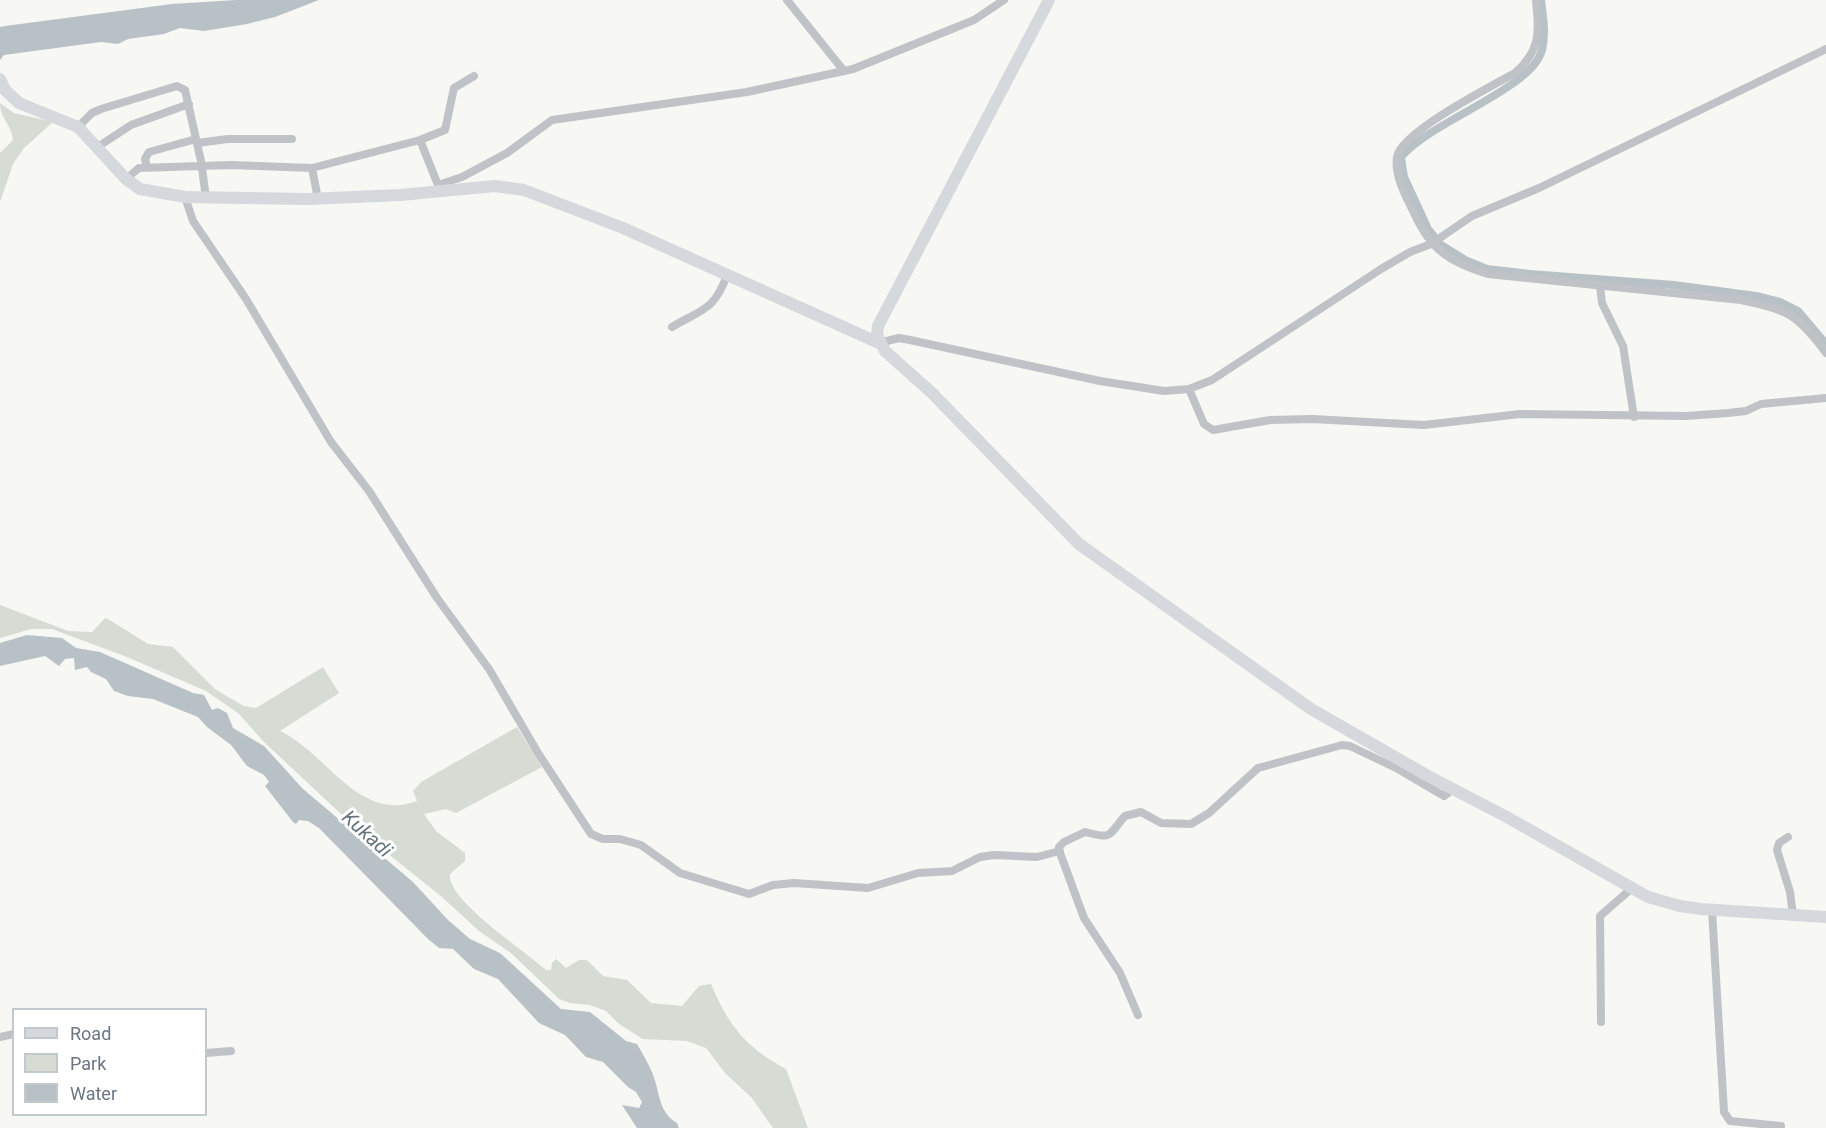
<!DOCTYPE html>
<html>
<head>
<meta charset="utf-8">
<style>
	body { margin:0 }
	#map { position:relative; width:1826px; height:1128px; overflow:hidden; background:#f7f7f4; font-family:Roboto,sans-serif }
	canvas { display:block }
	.legend { position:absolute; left:12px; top:1008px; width:195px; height:108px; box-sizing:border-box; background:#fff; border:2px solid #c3c8cd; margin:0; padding:8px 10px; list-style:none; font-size:18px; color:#6a7582 }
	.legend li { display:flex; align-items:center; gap:12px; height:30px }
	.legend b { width:30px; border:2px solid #c3c8cd }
</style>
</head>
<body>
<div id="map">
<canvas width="1826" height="1128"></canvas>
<ul class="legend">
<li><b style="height:8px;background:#d5d8dc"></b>Road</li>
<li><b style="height:16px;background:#d6dbd4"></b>Park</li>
<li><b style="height:16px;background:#b8c1c6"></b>Water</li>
</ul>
</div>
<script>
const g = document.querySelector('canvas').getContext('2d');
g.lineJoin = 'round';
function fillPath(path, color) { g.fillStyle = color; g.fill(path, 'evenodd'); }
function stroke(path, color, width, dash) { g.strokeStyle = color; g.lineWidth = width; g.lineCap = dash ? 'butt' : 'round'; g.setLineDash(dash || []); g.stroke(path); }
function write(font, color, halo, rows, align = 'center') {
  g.font = font + ' Roboto,sans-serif'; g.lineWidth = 6; g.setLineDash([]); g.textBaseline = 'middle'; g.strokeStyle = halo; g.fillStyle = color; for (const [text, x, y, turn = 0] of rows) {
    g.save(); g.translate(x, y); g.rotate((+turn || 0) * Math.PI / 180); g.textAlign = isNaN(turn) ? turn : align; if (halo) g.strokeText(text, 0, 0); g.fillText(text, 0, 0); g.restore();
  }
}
const green = new Path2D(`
	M0 103 14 113 53 122 24 148 13 164 0 202V153L13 140C12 126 0 118 0 103Z
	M0 605 68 631 92 632 105 618 108 619 148 644 173 647 216 690 244 706 256 708 323 667 339 693 280 731C326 752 359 823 417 801L413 791 421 782 517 727 542 767 456 813 446 809 424 814 436 831 465 853V861L450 874C446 900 527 952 546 970H551L552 963 556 959 566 968 579 960H587L603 976 627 980 651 1003 682 1006 699 986 711 984C729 1027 746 1047 786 1069L808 1128H773L751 1097 725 1073 706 1048 687 1041 643 1039 619 1024 606 1011 590 1005 570 1003 559 999 511 953 479 931 442 897 357 829 264 742 238 713 206 691 127 657 52 629H31L0 638Z`);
const water = new Path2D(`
	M236 0H319L275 17 247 24 204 31 180 28 164 34 128 39 118 44 101 42 4 55 0 60V27L5 26 172 4Z
	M27 635 62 638 76 648 100 652 193 693 204 695 212 710 218 708 227 713 233 728 264 746 303 789 413 882 448 920 470 939 500 953 561 1009 590 1012 626 1041 637 1044C642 1053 647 1061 651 1070 660 1088 657 1112 677 1123L679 1128H637L622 1105 639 1108 642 1102 636 1092 628 1087 603 1062 586 1057 565 1035 539 1023 498 979 474 969 453 949 439 948 428 939 319 828 308 821 299 820 296 824 293 822 265 786 269 782 264 775 247 766 231 745 207 727 198 717 153 699 128 696 114 691 106 679 91 672 87 667 75 670 74 658 65 659 59 666 45 656 0 666V643Z`);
const canal = new Path2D(`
	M1541 0C1543 16 1546 34 1542 50 1532 89 1431 121 1401 157L1404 177 1428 229 1441 245 1465 260 1487 269 1530 274 1674 285 1756 296 1780 302 1798 311 1826 344`);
const street = new Path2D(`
	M787 0 844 71
	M1536 0C1539 33 1541 50 1515 73 1492 86 1401 132 1397 157 1394 175 1406 197 1414 213 1431 250 1449 262 1488 274L1741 300C1787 310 1797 313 1826 353
	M78 127 92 113 101 109 177 86 185 90 201 161 206 198
	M420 140 445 130 454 88 474 76
	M197 143 228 139H292
	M96 148 131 125 189 104
	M147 167 145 159 149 152 196 139
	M312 168 420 140 440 190
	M126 179 139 168 232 165 312 168 318 199
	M438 185 462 177 507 153 552 120 747 92 853 69 974 20 1004 0
	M185 197 193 221 246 299 331 442 369 491 437 598 489 669 538 753 591 834 603 839H620L641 845 680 873 749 894 773 885 794 883 868 888 918 873 952 871 980 857 994 855 1037 857 1060 851
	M1600 285 1602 303 1623 346 1634 417
	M672 327C702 309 714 311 727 275
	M879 343 899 338 910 340 1100 381 1164 391 1189 389 1212 380 1381 269 1410 252 1431 244 1472 216 1539 188 1826 49
	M1189 389 1204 424 1213 430 1270 420 1312 419 1424 425 1520 414 1686 416 1728 413 1746 411 1761 404 1826 398
	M1788 837 1779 843 1777 850 1790 892 1793 915
	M1712 910 1724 1112 1730 1121 1781 1126
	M1138 1015 1120 973 1084 918 1060 853 1059 847 1064 842 1085 832C1113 840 1108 835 1125 816L1141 812 1161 823 1191 824 1209 813 1258 768 1342 745 1350 746 1398 769 1444 796 1453 789
	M1601 1022 1600 916 1631 889
	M0 1037 14 1034
	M206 1053 231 1051`);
const secondary = new Path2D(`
	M1049 0 878 326 877 335 885 351 932 393 1079 544 1311 709 1428 776 1505 816 1648 897 1680 906 1701 909 1826 917
	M0 79 5 90 19 103 78 127 126 179 140 189 185 197 308 199 400 195 495 186 524 190 623 228 879 343`);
const waterNames = [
	["Kukadi",366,835,42]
];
fillPath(green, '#d6dbd4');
fillPath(water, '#b8c1c6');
stroke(canal, '#b8c1c6', 8);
stroke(street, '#bfc2c6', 8);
stroke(secondary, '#d5d8dc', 12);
write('italic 20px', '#65757e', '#fff', waterNames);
</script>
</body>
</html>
